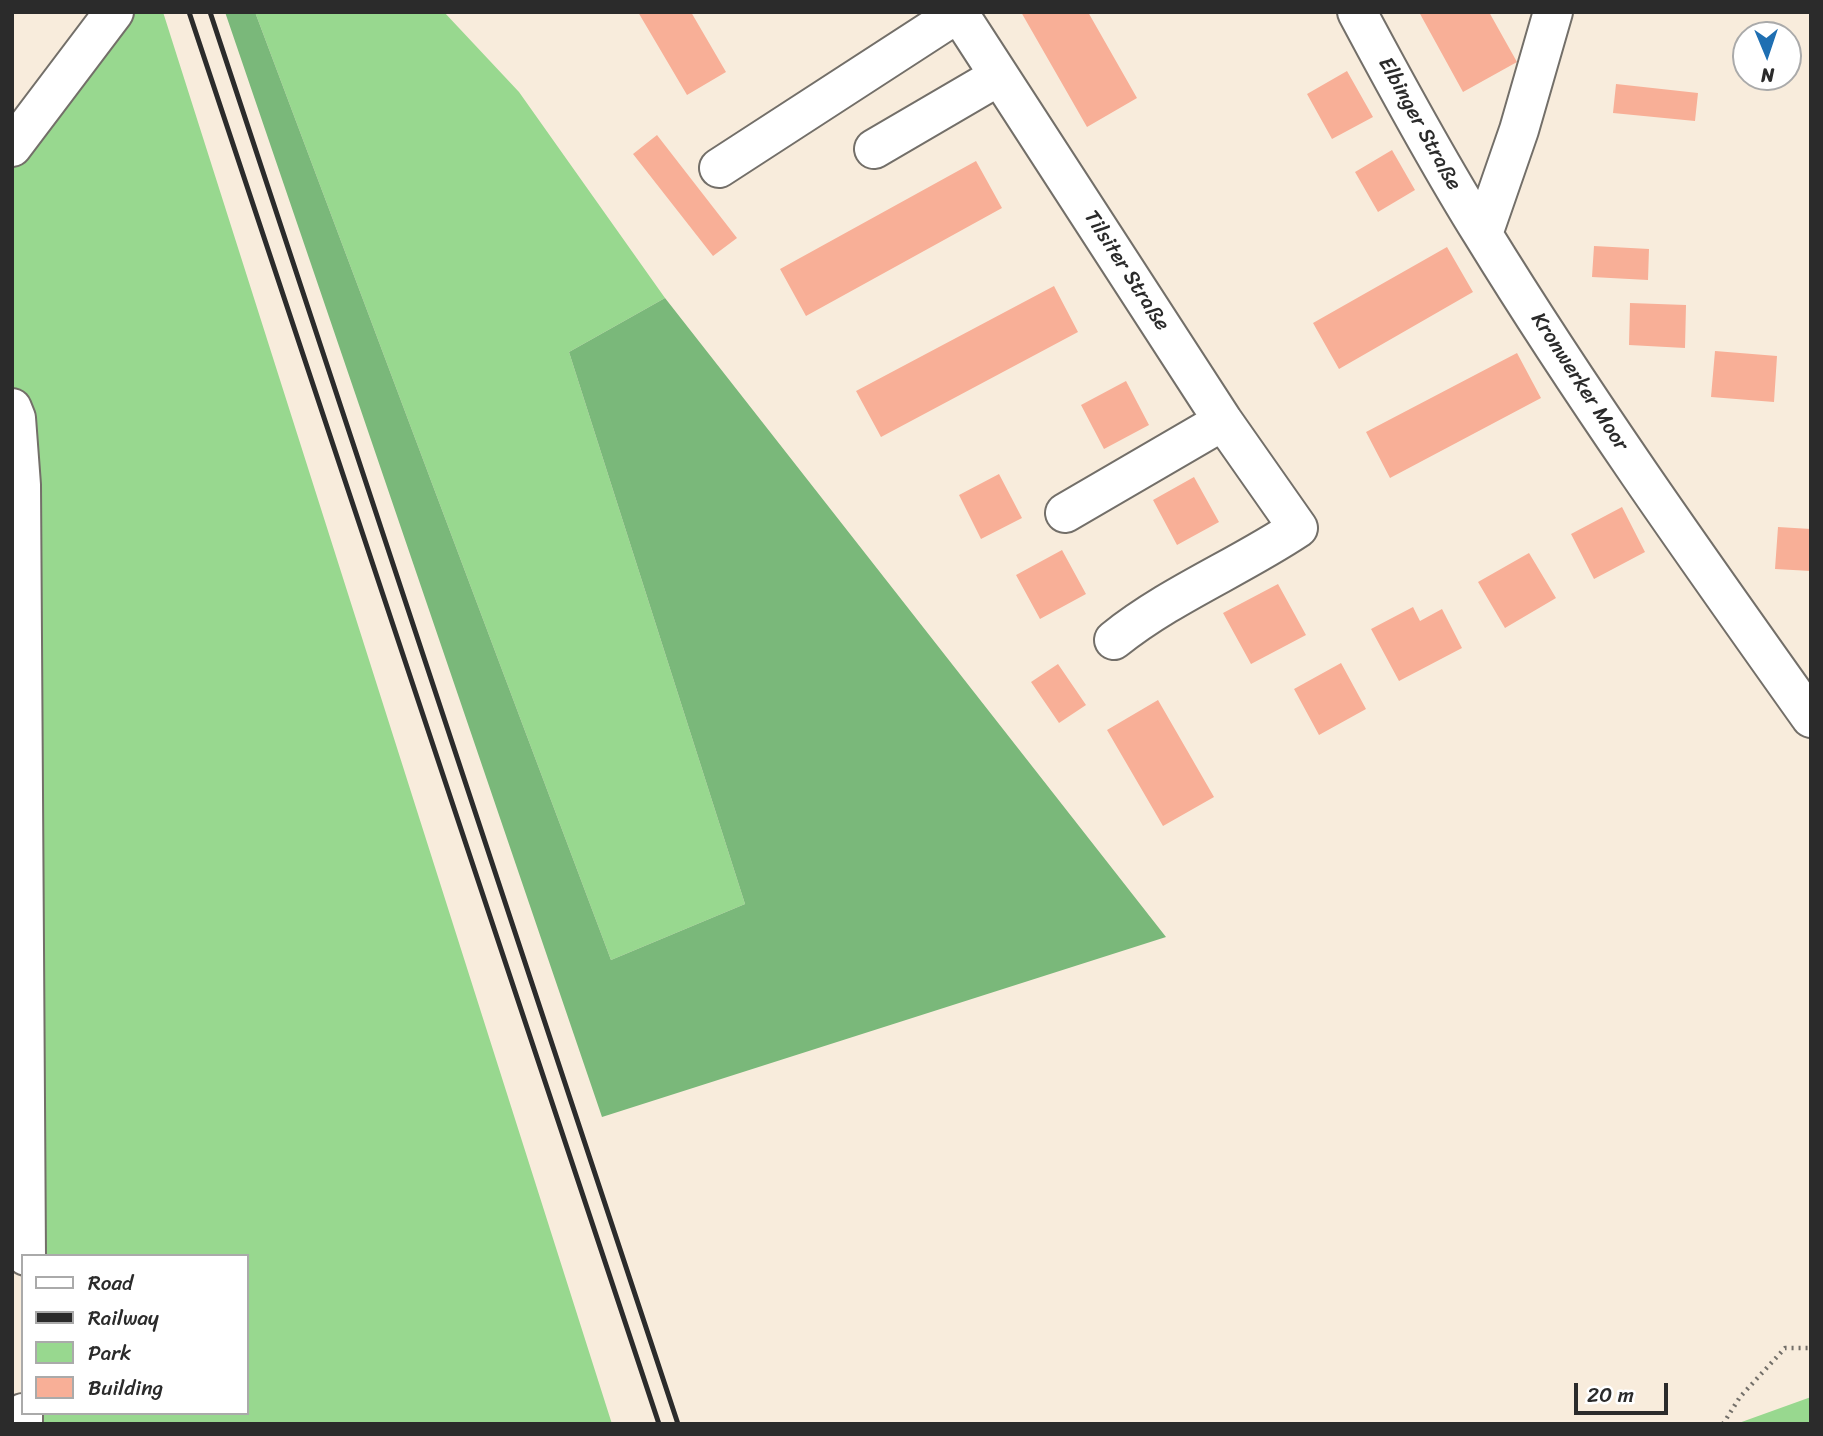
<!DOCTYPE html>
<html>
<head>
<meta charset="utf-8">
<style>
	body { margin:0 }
	#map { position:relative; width:1823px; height:1436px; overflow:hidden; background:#f8ecdc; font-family:Sriracha,sans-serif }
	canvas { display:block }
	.frame { position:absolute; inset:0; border:14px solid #2b2b2b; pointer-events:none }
	.legend { position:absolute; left:21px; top:1254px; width:228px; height:161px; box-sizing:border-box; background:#fff; border:2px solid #aaa; margin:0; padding:9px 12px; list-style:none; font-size:21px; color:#2b2b2b }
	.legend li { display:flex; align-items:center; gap:14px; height:35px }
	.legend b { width:35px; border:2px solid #aaa }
	.north { position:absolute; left:1732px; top:21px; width:70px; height:70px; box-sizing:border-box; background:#fff; border:2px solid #aaa; border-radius:50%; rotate:178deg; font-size:19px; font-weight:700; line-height:28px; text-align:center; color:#2b2b2b }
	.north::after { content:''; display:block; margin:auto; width:24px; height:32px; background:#1f6fb2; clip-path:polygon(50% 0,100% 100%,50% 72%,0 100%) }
	.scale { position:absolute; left:1574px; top:1383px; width:94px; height:32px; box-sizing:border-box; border:4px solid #2b2b2b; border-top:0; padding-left:9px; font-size:21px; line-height:24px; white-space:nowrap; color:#2b2b2b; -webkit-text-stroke:5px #fff; paint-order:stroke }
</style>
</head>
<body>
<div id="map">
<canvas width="1823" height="1436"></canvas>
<div class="frame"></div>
<ul class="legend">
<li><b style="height:9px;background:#fff"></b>Road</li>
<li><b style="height:9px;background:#2b2b2b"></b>Railway</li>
<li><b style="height:19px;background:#98d88f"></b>Park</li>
<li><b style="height:19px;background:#f8af97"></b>Building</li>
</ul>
<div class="north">N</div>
<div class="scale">20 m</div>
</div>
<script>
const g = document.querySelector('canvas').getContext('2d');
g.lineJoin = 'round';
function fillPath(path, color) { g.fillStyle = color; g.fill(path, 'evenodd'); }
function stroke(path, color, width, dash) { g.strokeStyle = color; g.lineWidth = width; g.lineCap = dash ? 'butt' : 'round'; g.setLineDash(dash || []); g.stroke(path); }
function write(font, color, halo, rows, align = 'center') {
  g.font = font + ' Sriracha,sans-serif'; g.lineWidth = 5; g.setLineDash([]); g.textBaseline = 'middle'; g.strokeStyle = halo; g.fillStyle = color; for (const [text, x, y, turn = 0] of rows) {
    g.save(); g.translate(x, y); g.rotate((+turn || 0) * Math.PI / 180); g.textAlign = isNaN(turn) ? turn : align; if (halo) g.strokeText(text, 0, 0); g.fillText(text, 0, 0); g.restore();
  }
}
const green = new Path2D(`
	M114 12H163L612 1424H23V1413H247V1256H26L12 408V147Z
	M255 12H444L519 92 665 298 569 352 745 904 611 960Z
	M1811 1397V1424H1736Z`);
const forest = new Path2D(`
	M225 12H255L611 960 745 904 569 352 665 298 1166 937 602 1117Z`);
const building = new Path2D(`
	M638 12H691L726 72 687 95Z
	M1021 12H1088L1137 98 1087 127Z
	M1419 12H1489L1517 62 1463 92Z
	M1347 71 1373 117 1332 139 1307 94Z
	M1616 84 1698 93 1695 121 1613 113Z
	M657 135 737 238 713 256 633 154Z
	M1392 150 1415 190 1378 212 1355 172Z
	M976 161 1002 208 806 316 780 269Z
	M1594 246 1649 249 1648 280 1592 277Z
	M1447 247 1473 292 1339 369 1313 323Z
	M1054 286 1078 332 881 437 856 391Z
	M1630 303 1686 305 1685 348 1629 345Z
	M1715 351 1777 356 1774 402 1711 397Z
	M1517 353 1541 398 1390 478 1366 432Z
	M1126 381 1149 425 1104 449 1081 405Z
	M999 474 1022 518 981 539 959 495Z
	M1194 477 1219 522 1177 545 1153 500Z
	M1622 507 1645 552 1594 579 1571 534Z
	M1778 527 1811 529V571L1775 569Z
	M1062 550 1086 594 1040 619 1016 575Z
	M1529 553 1556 598 1505 628 1478 582Z
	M1278 584 1306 635 1251 664 1223 613Z
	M1413 607 1420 621 1442 609 1462 648 1399 681 1371 629Z
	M1341 663 1366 709 1319 735 1294 689Z
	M1058 664 1086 705 1059 723 1031 682Z
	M1158 700 1214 797 1163 826 1107 730Z`);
const path = new Path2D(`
	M1723 1424 1740 1397 1785 1348H1811`);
const minor = new Path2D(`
	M958 12 1223 421 1298 528C1238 568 1170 595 1114 640
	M1357 12C1397 87 1437 161 1482 233 1584 399 1698 559 1811 718
	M12 147 114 12
	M874 149 999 76
	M719 168 958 13
	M1483 234 1519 130 1553 12
	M12 408 16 418 21 485 26 1256
	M1065 513 1223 421
	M23 1424V1413`);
const rail = new Path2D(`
	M189 12 659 1424
	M210 12 678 1424`);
const streetNames = [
	["Elbinger Straße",1419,124,61],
	["Tilsiter Straße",1126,271,57],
	["Kronwerker Moor",1579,382,57]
];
fillPath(green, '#98d88f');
fillPath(forest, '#7ab87a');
fillPath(building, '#f8af97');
stroke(minor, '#736f69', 42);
stroke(path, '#736f69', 4.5, [2, 5]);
stroke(minor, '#fff', 38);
stroke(rail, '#2b2b2b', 5);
write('21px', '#2b2b2b', '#fff', streetNames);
</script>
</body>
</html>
